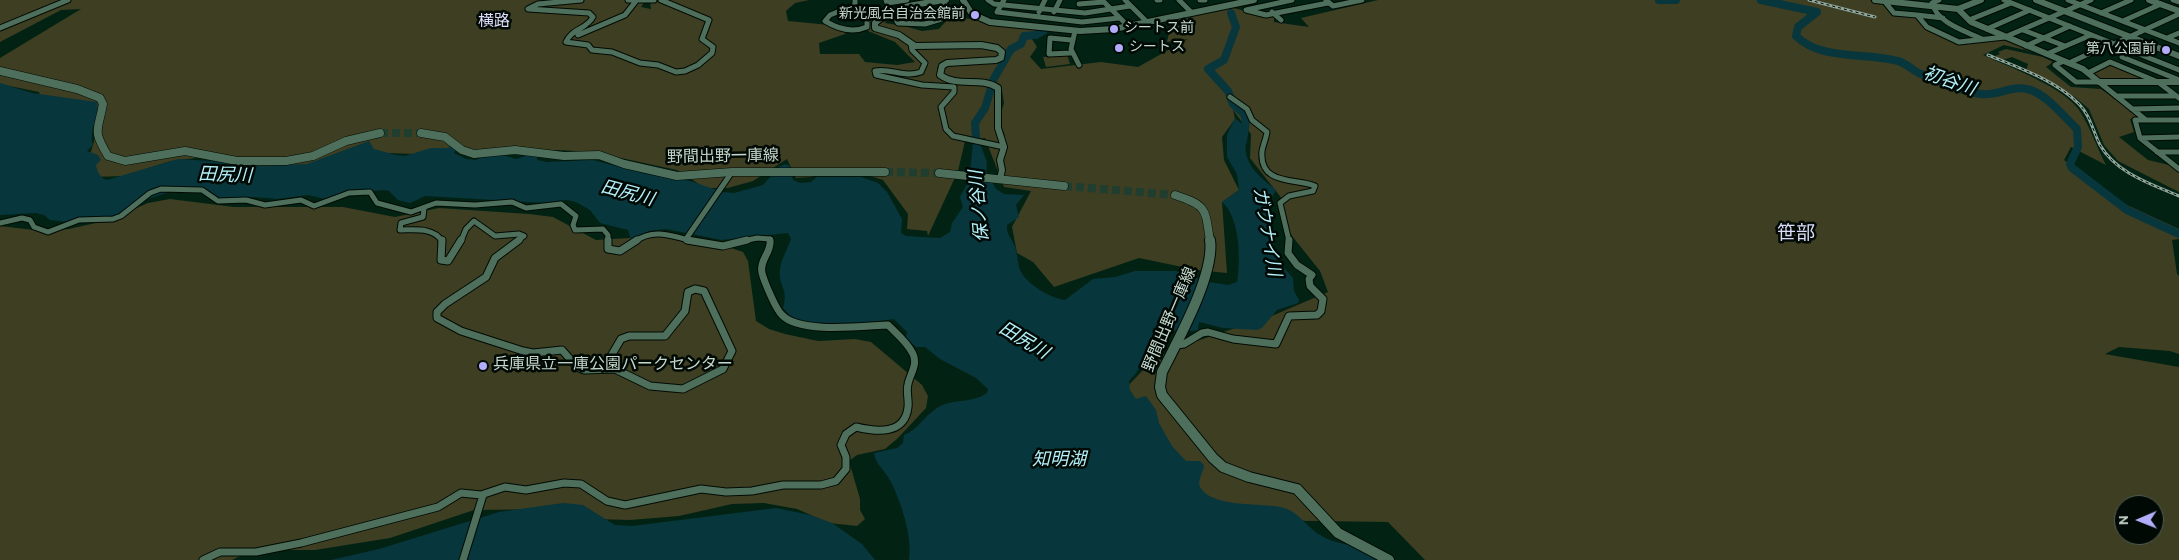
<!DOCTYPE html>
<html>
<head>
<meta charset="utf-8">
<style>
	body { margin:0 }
	#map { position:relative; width:2179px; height:560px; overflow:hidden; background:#022314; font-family:Overpass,sans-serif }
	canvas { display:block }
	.north { position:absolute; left:2114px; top:495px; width:50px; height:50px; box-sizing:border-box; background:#010904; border:1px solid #4f5b54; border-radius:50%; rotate:269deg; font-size:14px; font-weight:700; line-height:20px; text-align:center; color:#c4d7cc }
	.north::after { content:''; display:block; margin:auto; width:18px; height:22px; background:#b1adfa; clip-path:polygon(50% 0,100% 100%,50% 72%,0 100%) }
</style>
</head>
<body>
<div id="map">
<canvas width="2179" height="560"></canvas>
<div class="north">N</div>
</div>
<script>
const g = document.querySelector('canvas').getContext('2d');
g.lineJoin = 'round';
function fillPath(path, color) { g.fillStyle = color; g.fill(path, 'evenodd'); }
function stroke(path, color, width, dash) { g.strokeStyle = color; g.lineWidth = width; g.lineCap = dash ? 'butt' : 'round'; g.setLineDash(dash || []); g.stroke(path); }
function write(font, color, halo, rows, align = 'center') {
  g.font = font + ' Overpass,"Noto Sans JP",sans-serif'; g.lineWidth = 5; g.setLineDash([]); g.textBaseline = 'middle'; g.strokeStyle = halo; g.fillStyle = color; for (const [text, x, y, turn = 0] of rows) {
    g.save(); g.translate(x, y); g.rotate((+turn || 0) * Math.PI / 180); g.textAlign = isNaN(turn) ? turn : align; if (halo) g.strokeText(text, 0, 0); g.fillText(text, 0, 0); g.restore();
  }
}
const green = new Path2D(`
	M0 0H646L641 7 651 9 650 0H809L795 3 786 11 788 21 850 27 845 34 819 43 820 54H859L865 62 897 65 915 62 895 42 868 31 869 16 878 13 881 14 872 22 876 30 892 35 913 47 977 46 999 52V56L994 59 950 61 937 67 938 75 942 80C959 85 979 77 994 86L997 95 994 121 1000 137 1005 136 999 120 1004 103 1001 85C984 74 958 88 943 74L945 66C964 58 987 69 1004 57L1005 51 995 46 978 44H915L898 32 879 27 877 25 885 16 898 10 889 16 885 23 904 26 922 31 939 29 947 20 956 17 1042 29 1039 33 1025 36 1034 35 1032 39 1037 47 1030 57 1041 69 1101 62 1138 67 1188 39 1167 42 1171 24 1166 20 1229 7 1265 16 1271 14 1274 18V22L1309 27 1301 18 1378 0H1869L1883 3 1894 13 1916 16 1925 27 1959 43 2002 39 2046 55 2004 45 1983 55C2009 67 2067 88 2081 113 2091 129 2097 148 2106 165L2071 147 2064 160 2114 199 2179 229V239L2172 240 2177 274 2179 276V354L2170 351 2119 347 2105 354 2179 367V560H1425L1388 522 1248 520 1173 485 1154 466 1123 413 1121 404 1123 391 1145 368 1170 350 1274 315 1328 292 1320 271 1288 231 1283 200 1250 158 1251 134 1233 110 1235 119 1222 137 1224 160 1239 190 1222 202 1227 273 1197 270 1139 258 1054 287 1033 262 1017 253 1012 227 1031 191 1004 187 985 138 965 141 958 171 928 236 927 231 907 229 908 214 883 180 845 168 810 177 796 178 787 159 753 181 728 188H705L677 170 593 152 559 150 523 152 472 150 459 147 416 154 356 152 301 166 280 168 241 167 215 158 204 157 171 161 123 176 94 177 87 173C87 151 100 142 93 119 76 113 42 115 39 92L0 84V58L81 9 61 10 0 42ZM2124 505H2154V535H2124Z
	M2006 49 2043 57 2053 62 2046 67 2071 87 2101 89 2141 118 2130 119 2134 132 2119 137 2148 160 2169 165 2179 171V192L2118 161 2104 145 2089 109 2075 97 2026 70 2028 64 2012 57 2003 60 1995 56 2000 54 1998 52Z
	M1067 55 1070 64 1046 67 1043 57Z
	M2111 64 2151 80H2101L2091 73Z
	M170 199 234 207H343L395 217 439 208 529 214 553 217 596 240 663 236 722 245 743 252 748 261 756 321 769 329 785 334 818 341 855 339 871 342 922 385 928 396 926 408 898 438 885 449 857 455 849 461 860 499V510L865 519 857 526 829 523 797 509 764 503 732 504 679 516 630 520 594 519 554 509 474 510 390 538 315 550H252L232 560H0V226L42 231 69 229 109 220 148 203Z`);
const water = new Path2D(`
	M0 83 32 93 97 102C100 118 88 129 93 145L87 151 98 155 101 160 96 165C97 171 100 178 107 180L178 159 228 162 254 166 307 164 369 141 374 149 396 155 405 156 431 148H447L453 145 458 147 454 153 466 159 475 160 489 156H506L516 159 529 155 538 156 537 160 547 162 593 160 646 174 690 181 723 192 734 193 763 185 780 166 786 164 790 166 793 180 800 183 811 182 817 177H861L878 183 887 192 902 219 901 233 906 236 940 238 950 232 952 223 963 207 960 197 969 180 973 143 975 140 979 141 987 162 986 171 996 189 1004 194 1024 195 1016 205 1019 217 1007 225C1006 235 1012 238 1015 247 1018 254 1017 262 1020 270 1026 284 1050 298 1065 300L1093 279 1115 277 1135 271H1176L1209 282 1228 285 1237 282C1241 260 1240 217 1222 202L1239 190 1237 174 1227 157V135L1235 118C1255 133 1242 140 1247 157 1251 171 1265 181 1276 190L1267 206 1274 237V256L1293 278 1294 291 1299 300 1298 303 1277 310 1262 328 1257 330 1223 328 1199 322 1198 330C1187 333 1174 327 1164 334 1148 345 1144 367 1129 381L1130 390 1136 399 1146 396 1156 410 1159 423 1172 446 1186 461H1200L1204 465C1204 473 1195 481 1202 490 1216 507 1259 503 1280 507 1298 510 1305 526 1320 535 1331 542 1341 543 1353 546 1362 548 1372 556 1380 560H909C913 537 900 497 888 477 883 469 875 463 874 453L897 448 903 443 904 435C919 429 924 416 937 408 952 398 972 404 987 393L988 389 976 378 940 359 925 347H916L906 338 907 332 894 319 828 329 793 319 783 308C789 289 778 286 780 269 781 260 788 248 791 239L788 233 722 240 666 229 649 231 631 240 628 230 600 223 590 210 576 202 567 200 546 203 425 196 410 203 398 200 389 191 384 190 362 192 325 199 308 195 278 199 253 197 225 198 217 200 204 191H173L144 200 121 217 75 223 50 220 44 215 36 213 0 215Z
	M563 503 583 505 615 525 632 526 776 508 810 515 832 523 862 544 875 560H331L379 549 499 512Z`);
const river = new Path2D(`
	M1659 0H1676
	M1761 0 1817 12 1798 27 1796 36C1821 61 1866 52 1898 61 1906 63 1913 71 1921 74 1937 81 1965 92 1982 94 1998 96 2012 85 2027 89 2046 93 2063 116 2077 129L2078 147 2070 164 2072 168 2127 210 2179 234
	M1231 13 1236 27 1224 60 1208 69 1228 91 1233 104 1244 114 1246 121 1243 141
	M992 82 1011 49 1021 44 1024 36 1036 35 1044 30
	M977 150 975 123 985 108 992 85`);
const secondaryTunnel = new Path2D(`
	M380 133H421
	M885 172 939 173
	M1064 186 1175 195`);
const minorFar1 = new Path2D(`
	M581 0 538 4 528 9 589 13 593 17C587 29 571 29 566 42L588 45 592 50 612 52 640 63 658 65 676 72 685 71 698 65 712 53 713 47 702 39 709 20 661 0
	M628 0H654
	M855 0V5L830 15 825 21C838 29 853 33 867 27V14L877 12 886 14
	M886 0 887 3 907 0
	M988 0 994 4 1085 13 1130 6
	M1004 0 997 12 1082 22 1119 18
	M1102 0 1128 26
	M1125 0 1147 22
	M1157 0H1160
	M1179 0 1192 13
	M1200 0H1205
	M1292 0 1246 10 1266 15 1328 3
	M1326 0 1333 6 1362 0
	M1939 0 1932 3C1937 23 1965 31 1982 39
	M2004 0 2179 70
	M2068 0 2179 43
	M2173 0 2179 2
	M943 1 948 10
	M1885 2 1894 13 1917 15 1927 27 1959 42 2005 37 2091 0
	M1079 4 1104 2
	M948 10 951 16 925 24 898 23 895 18Z
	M1039 12 1045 0
	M1054 12 1060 0
	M1272 12 1281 20
	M2101 13 2131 0
	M1917 15 1943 18
	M1969 20 2011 3
	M2123 21 2161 4
	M0 28 68 0
	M1987 29 2030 10
	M2023 30 2065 46
	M1075 31 1071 49 1079 65
	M578 35 625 15 636 1
	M2167 38 2179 33
	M911 44 912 50 925 63 921 72C905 78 891 68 875 71L876 75 922 85 954 87V92L941 107 946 129 953 136 1004 147
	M2114 44 2179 14
	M2026 46 2070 26
	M1070 53 1049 54 1050 38 1071 40
	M2047 54 2091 35
	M2122 57 2179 80
	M2064 61 2055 65 2076 82H2099L2146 120
	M2069 63 2112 43
	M2088 73 2110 62 2158 82 2179 98
	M2116 96H2175
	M1230 97 1247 109 1252 120 1267 132C1266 139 1263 145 1262 151 1259 186 1296 178 1315 186L1313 191 1289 196 1280 203 1289 241
	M2132 109 2179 108
	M2179 120H2135L2140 138 2179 169
	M2140 138 2179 137
	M2157 152H2179
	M424 209 423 217 401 223 400 230C415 230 433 227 442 241
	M0 223 22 218 30 220 34 227 48 232 79 220 113 219 121 216 150 193 161 189 202 190 218 201 246 200 265 205 301 200 314 206 349 193 370 192 377 203 411 212 436 203 475 205 512 202 526 208 561 204 576 216 573 225 575 230 603 229 608 235V241
	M686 239 732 172
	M461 241 466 229 474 221 495 236 519 234 524 236 517 241
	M636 241C653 228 673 236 692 241
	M743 241 757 238 770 239V241`);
const minor = new Path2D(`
	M442 240 441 260 448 261 461 240
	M519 240 495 258 486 277 445 304 437 312V318L461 331 523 351 533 353 562 350 577 367 584 370 615 369 650 386 683 389 723 369 732 351 704 291 695 289 688 292 685 311 665 336H629L621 339 604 368
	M608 240V249L620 251 637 240
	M687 240 723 246 747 240
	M1176 345 1184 344 1202 333 1208 332 1233 339 1276 344 1289 316 1317 315 1321 311 1323 299 1310 286 1309 279 1312 275 1297 265 1288 253 1289 240
	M203 560 220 552H256L301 543 438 507 461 493 481 495 505 487 526 490 564 483 581 484 607 501 625 505 701 489 726 492 752 491 783 485H821L836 481 846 469V457L841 445 846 434 856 427C877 432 905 435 908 407 909 400 906 392 908 384 910 374 918 365 913 354 908 343 897 334 888 325 863 326 800 334 782 315 776 310 764 281 762 273 759 260 772 252 770 240
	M463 560 483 495`);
const tertiary = new Path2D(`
	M946 0C920 4 895 5 875 23V28L899 35 915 46 981 45 997 48 1002 52 1001 58 996 60 947 63 942 66 940 75C958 88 980 76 998 88V128L1004 147 1000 160 1002 170 1000 179
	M963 0 972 14 990 22 1080 31 1114 29 1254 0
	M1875 0 1958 9 1981 0
	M2036 0 2179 56
	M2149 0 2179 11
	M1958 9 1971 22 2083 69 2099 82H2179`);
const secondaryFar1 = new Path2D(`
	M0 71 77 89 100 98 103 104C98 132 92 129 108 156L125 161 185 151 237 161H286L313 156 346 141 380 133
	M421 133 445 137 462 150 474 154 515 150 564 156 599 155 624 164 677 176 732 172H885
	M939 173 1064 186
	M1175 195C1208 206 1205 209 1210 241`);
const secondary = new Path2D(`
	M1210 240C1215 274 1178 340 1162 372L1160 387 1162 395 1213 458 1223 467 1249 477 1297 489 1338 533 1389 560`);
const rail = new Path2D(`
	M1809 0 1875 17
	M1988 55C2019 68 2055 80 2079 104 2090 115 2093 131 2100 145 2116 173 2151 184 2179 196`);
const markers = [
	[975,15,5,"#b1adfa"],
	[1114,29,5,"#b1adfa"],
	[1119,48,5,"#b1adfa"],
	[2166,50,5,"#b1adfa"],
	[483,366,5,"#b1adfa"]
];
const farPoinames = [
	["新光風台自治会館前",965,15],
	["シートス前",1124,29,"left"],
	["シートス",1129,48,"left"],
	["第八公園前",2156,50]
];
const farQuarternames = [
	["横路",494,23]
];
const streetNames = [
	["野間出野一庫線",723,158,-1],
	["野間出野一庫線",1171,320,-67]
];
const poiNames = [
	["兵庫県立一庫公園パークセンター",493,366]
];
const waterNames = [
	["初谷川",1949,83,19],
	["田尻川",225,177,2],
	["田尻川",627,195,15],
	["保ノ谷川",981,206,-95],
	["ガウナイ川",1265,232,80],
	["田尻川",1023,342,31],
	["知明湖",1059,461]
];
const quarterNames = [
	["笹部",1796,235]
];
fillPath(green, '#3e3e22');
fillPath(water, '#07363d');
stroke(river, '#07363d', 8);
stroke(secondaryTunnel, '#1f3e30', 8, [8, 4]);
stroke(minorFar1, '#000a03', 7);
stroke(minor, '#000a03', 9);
stroke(tertiary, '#000a03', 8);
stroke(secondaryFar1, '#000a03', 9);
stroke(secondary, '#000a03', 12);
stroke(minorFar1, '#4d6f5c', 5);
stroke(minor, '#4d6f5c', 7);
stroke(tertiary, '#4d6f5c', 6);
stroke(secondaryFar1, '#4d6f5c', 8);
stroke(secondary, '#4d6f5c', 10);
stroke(rail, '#90a69a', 3);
stroke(rail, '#010904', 1, [3]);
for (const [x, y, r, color] of markers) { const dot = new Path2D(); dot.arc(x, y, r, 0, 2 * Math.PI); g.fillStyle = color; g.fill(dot); stroke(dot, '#010904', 2); }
write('14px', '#c4d7cc', '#010904', farPoinames, 'right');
write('16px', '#ddddfa', '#010904', farQuarternames);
write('16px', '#c4d7cc', '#010904', streetNames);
write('16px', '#c4d7cc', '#010904', poiNames, 'left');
write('italic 18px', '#b3f0fb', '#010904', waterNames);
write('19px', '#ddddfa', '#010904', quarterNames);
</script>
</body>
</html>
